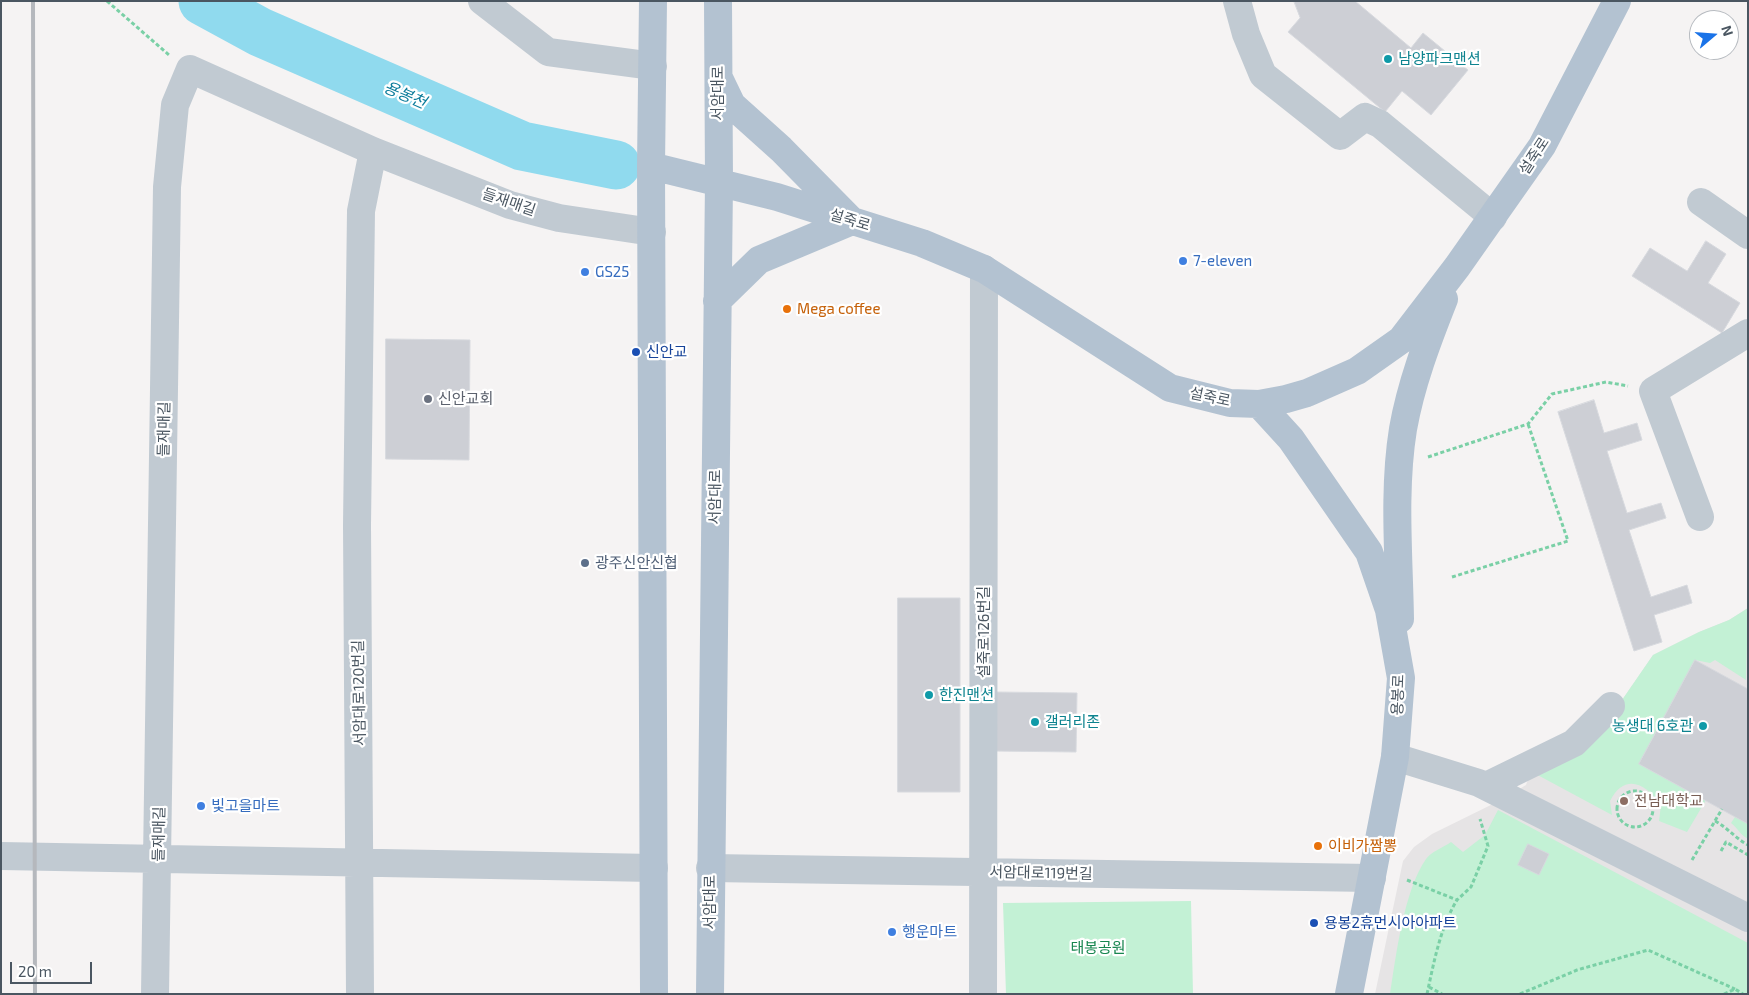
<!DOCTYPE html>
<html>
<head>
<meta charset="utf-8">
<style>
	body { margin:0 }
	#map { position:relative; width:1749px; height:995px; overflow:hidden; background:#f5f3f3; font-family:"Exo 2",sans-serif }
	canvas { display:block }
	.frame { position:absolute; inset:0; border:2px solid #4a5661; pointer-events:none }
	.north { position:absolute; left:1689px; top:10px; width:50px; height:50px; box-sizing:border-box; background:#fff; border:1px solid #b7bbc0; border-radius:50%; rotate:72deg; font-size:14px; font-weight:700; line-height:20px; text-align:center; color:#4a5661 }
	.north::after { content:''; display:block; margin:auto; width:18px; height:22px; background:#1a73e8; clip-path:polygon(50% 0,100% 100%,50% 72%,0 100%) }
	.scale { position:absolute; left:10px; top:962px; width:82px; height:22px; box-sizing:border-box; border:2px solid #4a5661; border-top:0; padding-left:6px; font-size:15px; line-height:18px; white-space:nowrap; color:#4a5661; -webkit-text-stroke:4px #fff; paint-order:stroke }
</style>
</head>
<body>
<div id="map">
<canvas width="1749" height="995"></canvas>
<div class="frame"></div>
<div class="north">N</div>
<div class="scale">20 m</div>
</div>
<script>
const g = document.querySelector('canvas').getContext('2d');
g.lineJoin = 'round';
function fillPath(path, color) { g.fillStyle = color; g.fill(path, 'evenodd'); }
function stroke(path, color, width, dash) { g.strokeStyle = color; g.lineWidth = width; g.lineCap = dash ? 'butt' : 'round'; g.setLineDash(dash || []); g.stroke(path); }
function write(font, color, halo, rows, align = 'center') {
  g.font = font + ' "Exo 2","Noto Sans KR",sans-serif'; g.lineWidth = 4.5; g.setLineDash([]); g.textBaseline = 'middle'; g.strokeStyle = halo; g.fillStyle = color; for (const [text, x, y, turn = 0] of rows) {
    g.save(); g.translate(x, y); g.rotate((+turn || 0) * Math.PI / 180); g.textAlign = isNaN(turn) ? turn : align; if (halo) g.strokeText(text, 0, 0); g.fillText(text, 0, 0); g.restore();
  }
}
const education = new Path2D(`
	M1748 608V994H1375L1403 861 1414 847 1432 834 1501 800 1526 785 1529 776 1611 716 1653 655 1699 632 1729 620Z`);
const green = new Path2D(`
	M1748 608 1746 680 1715 660 1710 663 1695 660 1639 764 1706 800 1687 832 1659 821 1661 805C1646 784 1625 772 1610 801L1612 815 1532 772 1611 716 1653 655 1699 632 1729 620Z
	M1498 810 1748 943V994H1390C1396 956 1404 890 1426 859 1431 852 1444 847 1451 842L1463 852 1485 835Z
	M1735 817 1748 824V839C1739 834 1738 828 1731 823Z
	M1191 901 1193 994H1006L1003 903Z`);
const river = new Path2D(`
	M203 1 260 32 522 146 616 165`);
const building = new Path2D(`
	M1294 1H1355L1411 48 1423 33 1468 70 1431 115 1402 91 1385 112 1288 32 1300 18Z
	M1706 241 1726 254 1708 283 1740 303 1722 333 1632 276 1650 248 1687 271Z
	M386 339 470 340 469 460 386 459Z
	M1594 400 1604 433 1637 423 1642 440 1607 451 1627 513 1661 503 1666 518 1629 530 1651 597 1687 585 1692 603 1654 615 1662 642 1634 651 1558 412Z
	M898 598H960V792H898Z
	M1695 660 1748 689V824L1639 764Z
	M994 692 1077 693 1076 752 993 751Z
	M1528 844 1549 854 1539 875 1518 865Z`);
const path = new Path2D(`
	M107 1 169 55
	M1428 457 1528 424 1552 394 1606 382 1628 386
	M1452 577 1568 541 1528 424
	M1617 809a18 18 0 1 1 36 0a18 18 0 1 1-36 0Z
	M1715 821C1728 828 1735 838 1748 845
	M1721 851 1726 842 1748 855
	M1692 860 1722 809
	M1407 880 1457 900 1471 887 1488 846 1480 819
	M1429 987 1442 994
	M1427 994C1434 962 1440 928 1457 900
	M1520 994 1577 970 1648 950 1735 989
	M1724 994 1735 989 1743 994`);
const minor = new Path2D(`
	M482 1 548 52 653 66
	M1237 1 1246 34 1263 75 1340 136 1365 117 1380 124 1493 217
	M1701 202 1748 235
	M1700 517 1653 391 1748 333
	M1395 757 1479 783 1748 918
	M1486 786 1574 743 1611 706
	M1 856 654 868
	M710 868 1372 878
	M155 994 167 187 175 105 190 69 373 151 510 205 559 218 652 232
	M360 994 357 525 361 211 373 151
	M983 994 984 269`);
const major = new Path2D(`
	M653 1 651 166 654 994
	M651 166 777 197 922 243 984 269 1170 388 1230 403 1259 404 1286 399 1307 393 1357 371 1401 340 1457 267 1542 146 1617 1
	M717 301 759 260 852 221 781 149 732 105 719 78
	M1259 404 1291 439 1369 552 1389 610 1401 678 1395 757 1349 994
	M1400 619C1399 557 1393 491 1403 429 1411 384 1427 342 1444 299
	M710 994 719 182 718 1`);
const rail = new Path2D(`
	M33 1 35 994`);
const markers = [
	[1388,59,5,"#0f9aa8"],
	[1183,261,5,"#3f7fe0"],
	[585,272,5,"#3f7fe0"],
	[787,309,5,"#e8710a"],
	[636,352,5,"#1a4fb4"],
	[428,399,5,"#6b7280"],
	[585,563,5,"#5c6f8a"],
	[929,695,5,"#0f9aa8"],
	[1035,722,5,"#0f9aa8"],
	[1703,726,5,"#0f9aa8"],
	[1624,801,5,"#8d6e63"],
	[201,806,5,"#3f7fe0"],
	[1318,846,5,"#e8710a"],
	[1314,923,5,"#1a4fb4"],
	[892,932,5,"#3f7fe0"]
];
const cultureNames = [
	["남양파크맨션",1398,59],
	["한진맨션",939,695],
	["갤러리존",1045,722],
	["농생대 6호관",1693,726,"right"]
];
const streetNames = [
	["서암대로",718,93,-90],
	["설죽로",1534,156,-57],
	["들재매길",509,202,19],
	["설죽로",850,220,17],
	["설죽로",1210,397,12],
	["들재매길",164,429,-89],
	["서암대로",715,497,-89],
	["설죽로126번길",984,632,-90],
	["서암대로120번길",359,693,-91],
	["용봉로",1398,695,-88],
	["들재매길",159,834,-89],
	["서암대로119번길",1041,873,1],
	["서암대로",710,902,-90]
];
const shopNames = [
	["7-eleven",1193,261],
	["GS25",595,272],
	["빛고을마트",211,806],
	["행운마트",902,932]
];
const foodNames = [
	["Mega coffee",797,309],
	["이비가짬뽕",1328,846]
];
const transitNames = [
	["신안교",646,352],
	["용봉2휴먼시아아파트",1324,923]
];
const worshipNames = [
	["신안교회",438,399]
];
const serviceNames = [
	["광주신안신협",595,563]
];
const educationNames = [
	["전남대학교",1634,801]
];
const parkNames = [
	["태봉공원",1098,948]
];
const waterNames = [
	["용봉천",405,95,23]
];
fillPath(education, '#e6e4e5');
fillPath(green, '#c3f1d5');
stroke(river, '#90daee', 49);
fillPath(building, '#cdcfd5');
stroke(building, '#d7d9de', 1);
stroke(path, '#7ad0a6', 3, [4, 2.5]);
stroke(minor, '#c1cad2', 28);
stroke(major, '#b3c2d1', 28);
stroke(rail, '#b5b8bd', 4);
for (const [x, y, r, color] of markers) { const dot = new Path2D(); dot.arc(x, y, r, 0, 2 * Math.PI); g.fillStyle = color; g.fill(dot); stroke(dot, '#fff', 2); }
write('15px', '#0d838f', '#fff', cultureNames, 'left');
write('15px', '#4a5661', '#fff', streetNames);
write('15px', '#366cbe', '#fff', shopNames, 'left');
write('15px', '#c56008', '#fff', foodNames, 'left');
write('15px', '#164399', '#fff', transitNames, 'left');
write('15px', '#5b616d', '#fff', worshipNames, 'left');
write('15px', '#4e5e75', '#fff', serviceNames, 'left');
write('15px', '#785e54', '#fff', educationNames, 'left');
write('15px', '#17864f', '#fff', parkNames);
write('italic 16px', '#0c7c9b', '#fff', waterNames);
</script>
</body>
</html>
